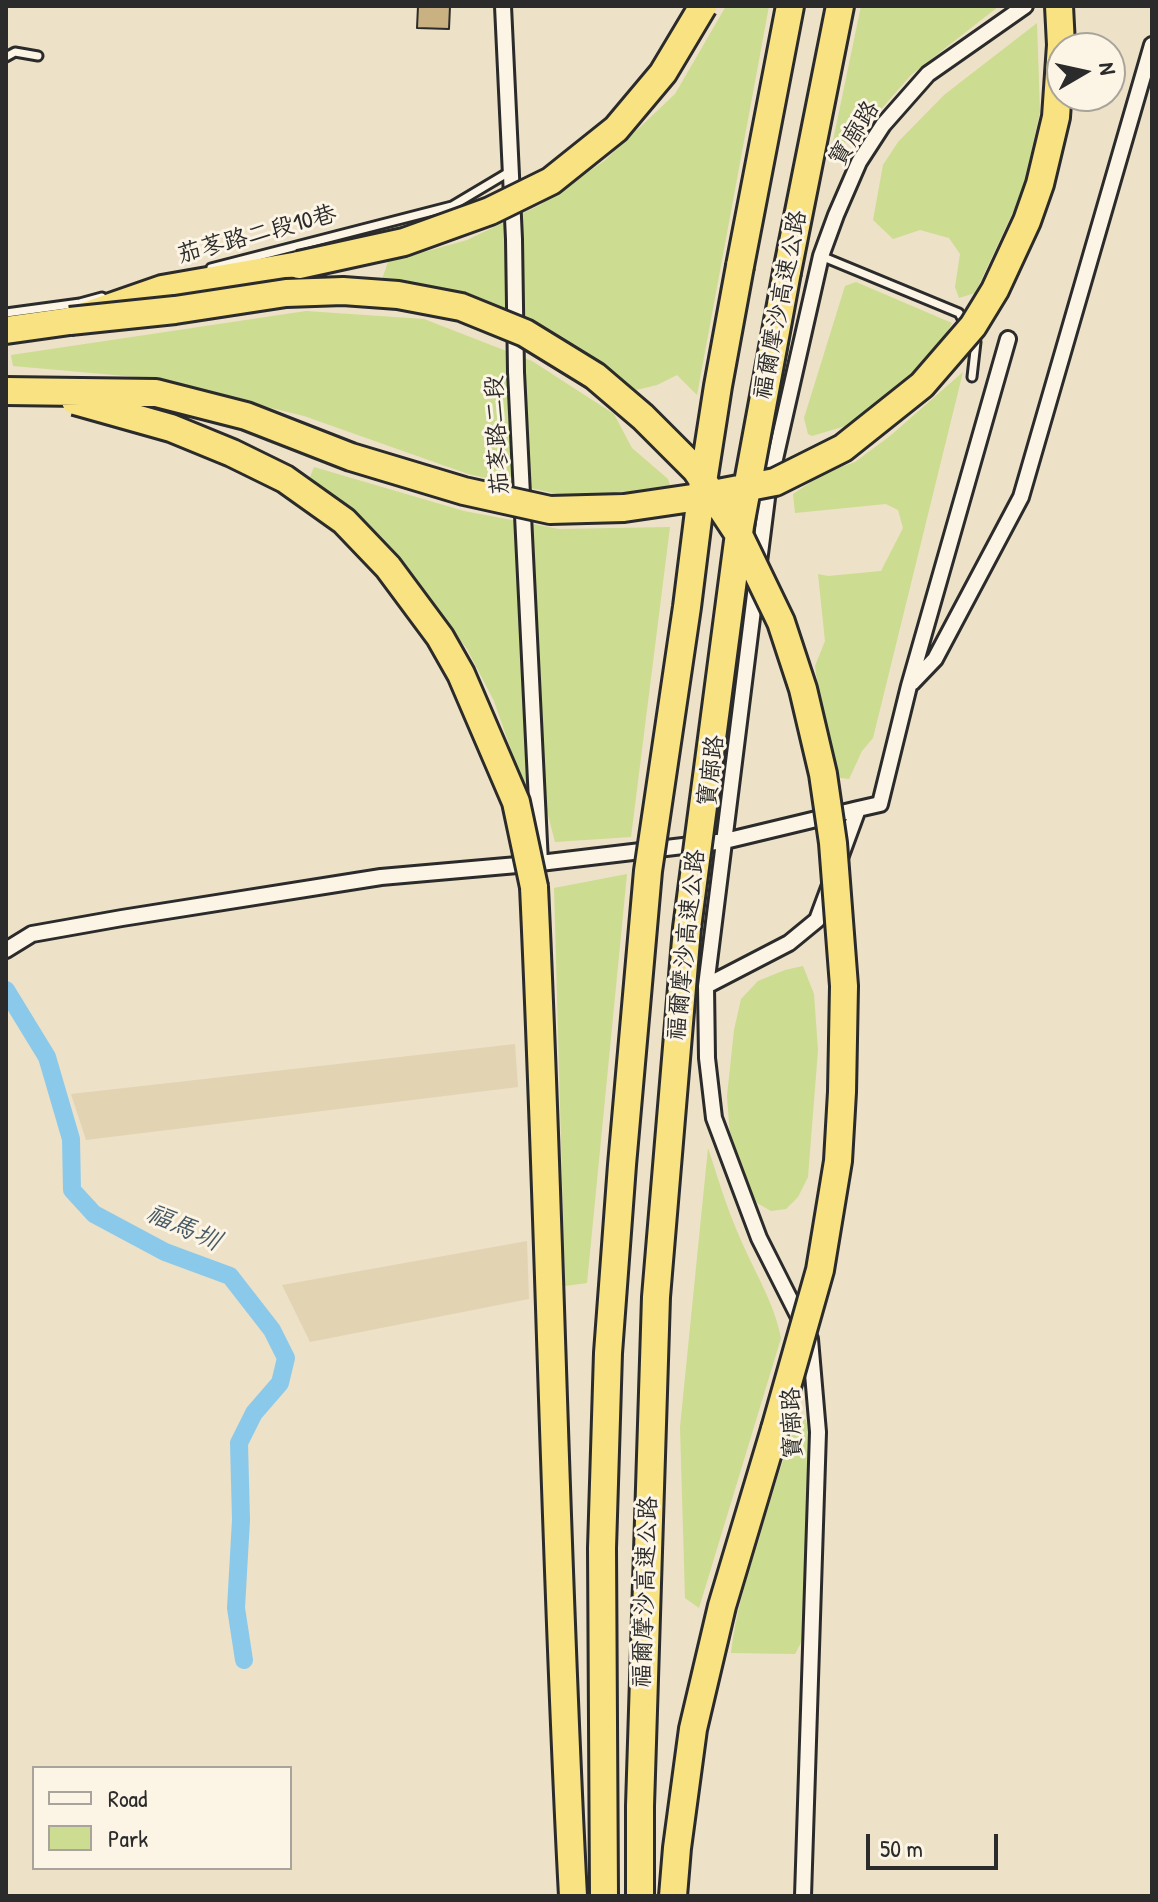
<!DOCTYPE html>
<html>
<head>
<meta charset="utf-8">
<style>
	body { margin:0 }
	#map { position:relative; width:1158px; height:1902px; overflow:hidden; background:#ede1c7; font-family:"Patrick Hand",sans-serif }
	canvas { display:block }
	.frame { position:absolute; inset:0; border:8px solid #2b2b2b; pointer-events:none }
	.legend { position:absolute; left:32px; top:1766px; width:260px; height:104px; box-sizing:border-box; background:#fcf5e5; border:2px solid #a8a49b; margin:0; padding:10px 14px; list-style:none; font-size:24px; color:#2b2b2b }
	.legend li { display:flex; align-items:center; gap:16px; height:40px }
	.legend b { width:40px; border:2px solid #a8a49b }
	.north { position:absolute; left:1046px; top:32px; width:80px; height:80px; box-sizing:border-box; background:#fcf5e5; border:2px solid #a8a49b; border-radius:50%; rotate:81deg; font-size:22px; font-weight:700; line-height:32px; text-align:center; color:#2b2b2b }
	.north::after { content:''; display:block; margin:auto; width:28px; height:36px; background:#2b2b2b; clip-path:polygon(50% 0,100% 100%,50% 72%,0 100%) }
	.scale { position:absolute; left:866px; top:1834px; width:132px; height:36px; box-sizing:border-box; border:4px solid #2b2b2b; border-top:0; padding-left:10px; font-size:24px; line-height:28px; white-space:nowrap; color:#2b2b2b; -webkit-text-stroke:6px #fcf5e5; paint-order:stroke }
</style>
</head>
<body>
<div id="map">
<canvas width="1158" height="1902"></canvas>
<div class="frame"></div>
<ul class="legend">
<li><b style="height:10px;background:#fcf5e5"></b>Road</li>
<li><b style="height:22px;background:#ccdc91"></b>Park</li>
</ul>
<div class="north">N</div>
<div class="scale">50 m</div>
</div>
<script>
const g = document.querySelector('canvas').getContext('2d');
g.lineJoin = 'round';
function fillPath(path, color) { g.fillStyle = color; g.fill(path, 'evenodd'); }
function stroke(path, color, width, dash) { g.strokeStyle = color; g.lineWidth = width; g.lineCap = dash ? 'butt' : 'round'; g.setLineDash(dash || []); g.stroke(path); }
function write(font, color, halo, rows, align = 'center') {
  g.font = font + ' "Patrick Hand","LXGW WenKai TC",sans-serif'; g.lineWidth = 6; g.setLineDash([]); g.textBaseline = 'middle'; g.strokeStyle = halo; g.fillStyle = color; for (const [text, x, y, turn = 0] of rows) {
    g.save(); g.translate(x, y); g.rotate((+turn || 0) * Math.PI / 180); g.textAlign = isNaN(turn) ? turn : align; if (halo) g.strokeText(text, 0, 0); g.fillText(text, 0, 0); g.restore();
  }
}
const built = new Path2D(`
	M515 1044 518 1087 86 1140 71 1094Z
	M527 1241 529 1299 310 1342 282 1285Z`);
const green = new Path2D(`
	M726 6H769L697 395 677 375 657 385 636 390 546 329 459 295 381 282 388 262 467 240 540 205 604 161 675 94Z
	M861 6H999L911 75 868 124 830 155Z
	M1037 23 1040 112 1022 193 975 293 959 298 955 287 960 254 949 238 920 230 893 239 873 220 883 165 898 142 944 95Z
	M856 282 952 323 944 339 912 375 852 424 812 436 808 434 804 418 845 286Z
	M306 311 424 319 532 361 614 414 632 448 668 479 670 485 630 498 566 496 468 474 304 416 148 378 13 366 11 355Z
	M963 372 873 738 862 751 849 779 834 777 822 718 815 666 825 641 818 574 828 576 881 571 903 528 898 510 886 504 795 513 793 494 826 472 855 462 890 436Z
	M314 467 464 511 559 529 670 527 631 837 555 842 542 792 526 793 494 701 467 649 432 603 375 533 310 477Z
	M627 874 587 1283 565 1286 554 888Z
	M803 966 814 994 818 1050 808 1177 798 1197 786 1209 771 1211 757 1203 740 1168 730 1137 727 1096 734 1030 741 999 758 981 785 970Z
	M708 1148C718 1178 727 1209 740 1238 754 1271 774 1302 781 1338L699 1608 685 1598 680 1427Z
	M800 1416 806 1420 809 1435 803 1639 795 1654 731 1653C735 1614 747 1577 759 1539 771 1497 783 1456 800 1416Z`);
const canal = new Path2D(`
	M6 990 47 1057 71 1139 72 1190 94 1214 165 1252 230 1276 272 1330 286 1358 280 1383 254 1413 239 1443 241 1520 236 1608 244 1660`);
const building = new Path2D(`
	M418 6H450L449 29 417 28Z`);
const lane = new Path2D(`
	M6 57 15 52 38 56
	M821 256 959 313 965 324
	M211 268 452 206 509 172
	M6 313 80 303 102 297
	M971 335 976 342 972 377`);
const street = new Path2D(`
	M503 6 514 239 516 372 540 863
	M912 683 935 659 1021 497 1152 45
	M840 858 858 809 880 804 909 686 1008 339
	M6 950 32 934 122 918 381 877 540 863 725 841 858 809
	M706 986 789 943 817 920 830 885
	M803 1896 818 1432 810 1339 759 1238 714 1118 707 1058 706 986 768 490 821 256 836 215 859 162 883 125 928 74 1025 6`);
const highway = new Path2D(`
	M740 266 790 6
	M787 272 840 6
	M6 330 70 321 162 289 299 265
	M534 887C550 1223 555 1560 573 1896
	M673 1896 677 1848 693 1729 722 1606 775 1429`);
const highwayBridge = new Path2D(`
	M299 265 404 242 490 211 551 181 616 129 663 73 703 6
	M70 321 175 310 286 293 343 291 398 295 461 307 525 333 595 376 643 417 696 470 739 535 781 622 803 689 823 774 833 843 844 986 842 1092 838 1161 820 1270 775 1429
	M6 391 156 393 246 416 351 457 464 491 550 510 624 508 692 498 775 482 843 448 922 385 973 326 995 290 1027 221 1040 184 1056 117 1061 45 1059 6
	M75 401 171 428 232 453 285 479 344 521 388 567 440 637 461 674 516 802 534 887
	M604 1896 602 1548 608 1353 622 1165 648 871 687 607 701 495 718 386 740 266
	M640 1896V1806L656 1297 687 928 740 526 787 272`);
const streetNames = [
	["寶廍路",855,134,-58],
	["茄苳路二段10巷",257,235,-15],
	["福爾摩沙高速公路",781,305,-79],
	["茄苳路二段",498,435,-93],
	["寶廍路",712,771,-83],
	["福爾摩沙高速公路",687,945,-84],
	["寶廍路",793,1423,-92],
	["福爾摩沙高速公路",646,1592,-88]
];
const waterNames = [
	["福馬圳",183,1228,24]
];
fillPath(built, '#e2d3b2');
fillPath(green, '#ccdc91');
stroke(canal, '#8bc9eb', 18);
fillPath(building, '#cab181');
stroke(building, '#2b2b2b', 2);
stroke(lane, '#2b2b2b', 13);
stroke(street, '#2b2b2b', 20);
stroke(highway, '#2b2b2b', 32);
stroke(lane, '#fcf5e5', 7);
stroke(street, '#fcf5e5', 14);
stroke(highway, '#f8e281', 26);
stroke(highwayBridge, '#2b2b2b', 32, []);
stroke(highwayBridge, '#f8e281', 26);
write('24px', '#2b2b2b', '#fcf5e5', streetNames);
write('italic 26px', '#485a65', '#fcf5e5', waterNames);
</script>
</body>
</html>
